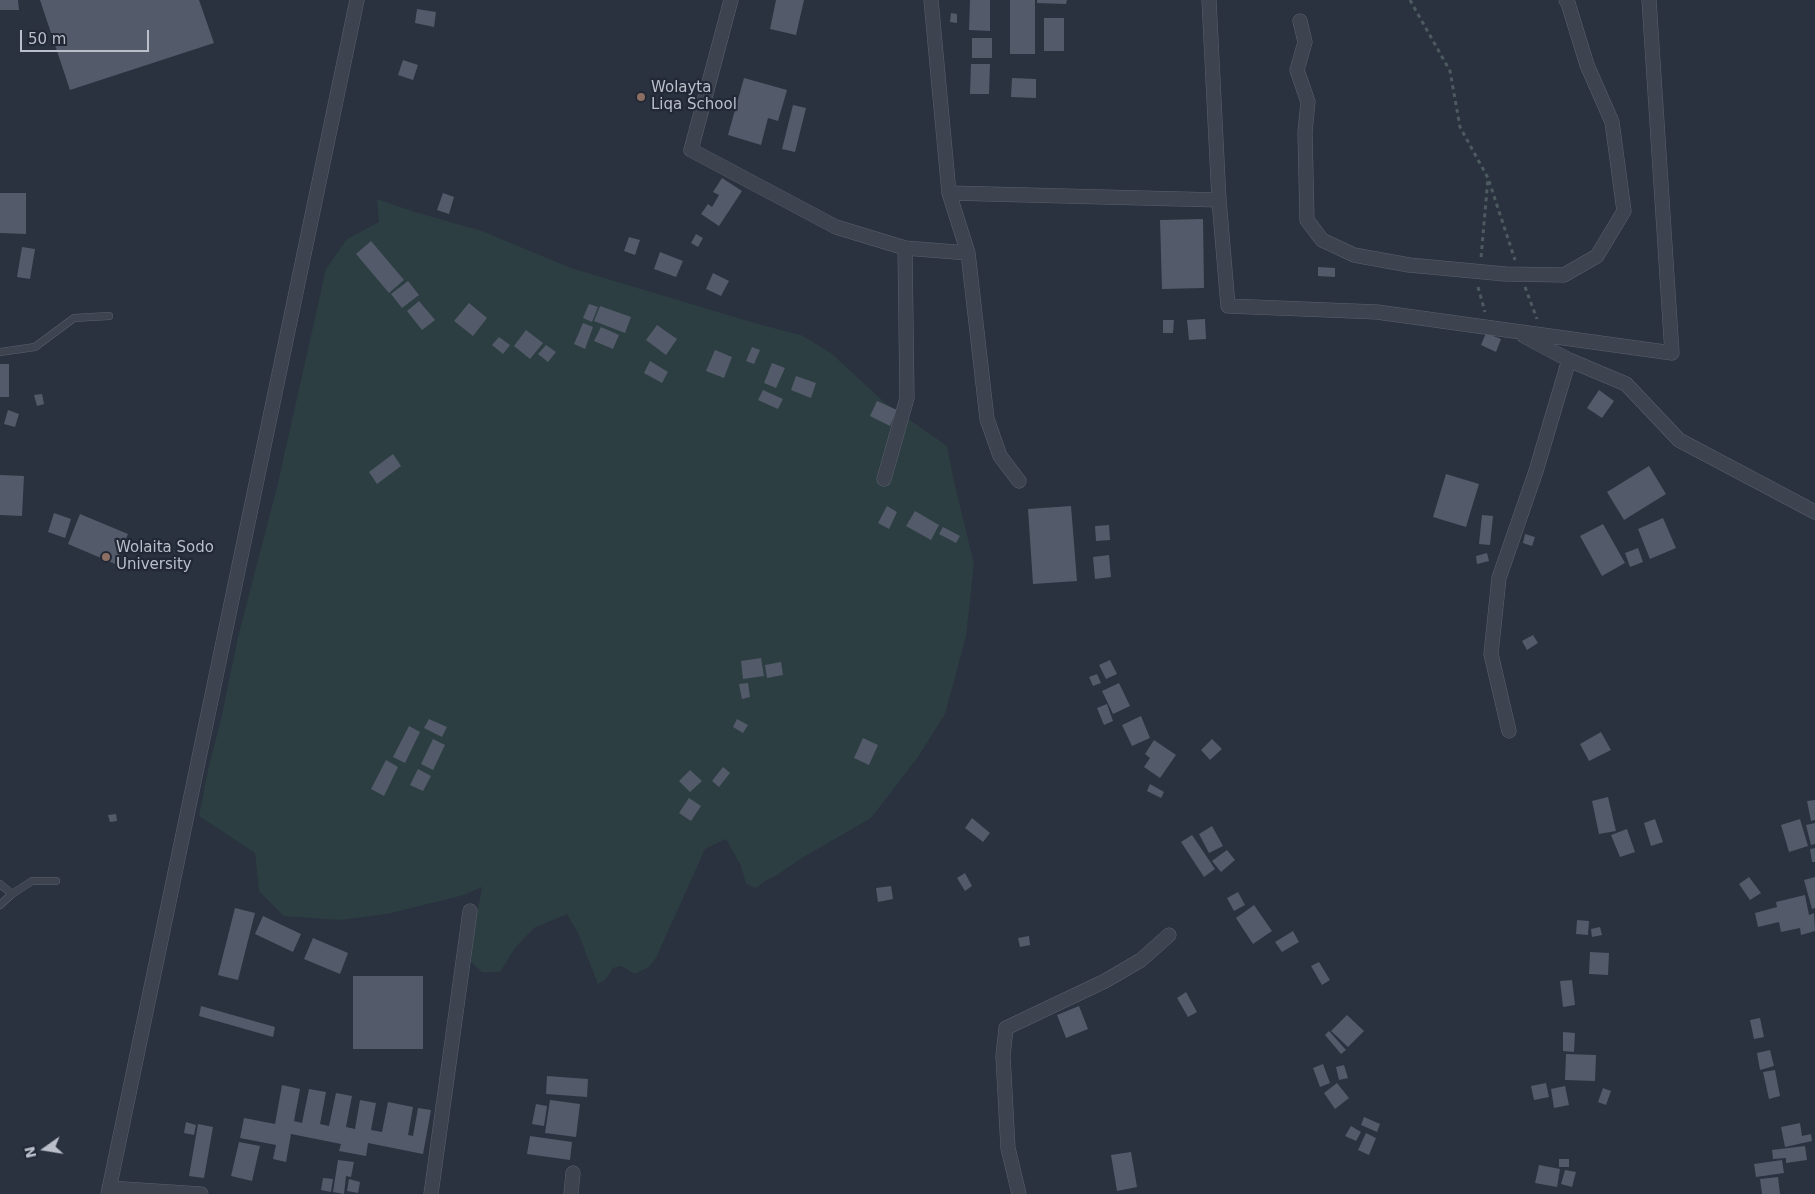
<!DOCTYPE html>
<html>
<head>
<meta charset="utf-8">
<style>
	body { margin:0 }
	#map { position:relative; width:1815px; height:1194px; overflow:hidden; background:#2a313f; font-family:"DejaVu Sans",sans-serif }
	canvas { display:block }
	.north { position:absolute; left:20px; top:1124px; width:50px; height:50px; -webkit-text-stroke:4px #222835; paint-order:stroke; rotate:257deg; font-size:14px; font-weight:700; line-height:20px; text-align:center; color:#babfca }
	.north::after { content:''; display:block; margin:auto; width:18px; height:22px; background:#babfca; clip-path:polygon(50% 0,100% 100%,50% 72%,0 100%) }
	.scale { position:absolute; left:20px; top:30px; width:129px; height:22px; box-sizing:border-box; border:2px solid #babfca; border-top:0; padding-left:6px; font-size:15px; line-height:18px; white-space:nowrap; color:#babfca; -webkit-text-stroke:4px #222835; paint-order:stroke }
</style>
</head>
<body>
<div id="map">
<canvas width="1815" height="1194"></canvas>
<div class="north">N</div>
<div class="scale">50 m</div>
</div>
<script>
const g = document.querySelector('canvas').getContext('2d');
g.lineJoin = 'round';
function fillPath(path, color) { g.fillStyle = color; g.fill(path, 'evenodd'); }
function stroke(path, color, width, dash) { g.strokeStyle = color; g.lineWidth = width; g.lineCap = dash ? 'butt' : 'round'; g.setLineDash(dash || []); g.stroke(path); }
function write(font, color, halo, rows, align = 'center') {
  g.font = font + ' "DejaVu Sans",sans-serif'; g.lineWidth = 4.5; g.setLineDash([]); g.textBaseline = 'middle'; g.strokeStyle = halo; g.fillStyle = color; for (const [text, x, y, turn = 0] of rows) {
    g.save(); g.translate(x, y); g.rotate((+turn || 0) * Math.PI / 180); g.textAlign = isNaN(turn) ? turn : align; if (halo) g.strokeText(text, 0, 0); g.fillText(text, 0, 0); g.restore();
  }
}
const green = new Path2D(`
	M377 199 415 212 482 231 571 268 758 324 801 335 831 353 884 402 947 446 953 477 974 564 966 636 945 714 918 757 871 818 802 858 777 875 767 880 756 888 746 884 741 866 726 839 705 849 656 958 649 967 635 974 621 966 613 968 606 979 598 984 578 933 567 914 534 928 515 948 500 972H482L469 960 482 887 464 895 387 914 339 920 284 916 259 891 255 853 199 816 208 770 222 715 238 637 277 487 326 269 347 239 379 222Z`);
const building = new Path2D(`
	M0 0H18L19 10H0Z
	M40 0H199L214 43 70 90Z
	M776 0H804L796 35 770 29Z
	M970 0H990V31L969 30Z
	M1010 0H1035V54H1010Z
	M1037 0H1067L1066 4 1037 3Z
	M417 9 436 12 434 27 415 23Z
	M951 13 957 14V23L950 22Z
	M1044 18H1064V51H1044Z
	M972 38H992V58H972Z
	M403 60 418 65 413 80 398 75Z
	M971 64H990L989 94H970Z
	M744 78 787 90 778 121 768 118 761 145 728 135Z
	M1012 78 1036 79V98L1011 97Z
	M793 105 806 108 795 152 782 149Z
	M722 178 742 191 719 226 701 214 708 204 712 207 719 195 713 192Z
	M0 193H26V234L0 233Z
	M443 193 454 197 449 214 437 210Z
	M1203 219 1204 288 1162 289 1160 220Z
	M696 234 703 238 698 247 691 243Z
	M629 237 640 240 635 255 624 251Z
	M371 241 404 280 389 293 356 254Z
	M22 247 35 249 30 279 17 277Z
	M660 252 683 261 676 277 654 269Z
	M1318 267 1335 268V277L1318 276Z
	M713 273 729 281 721 296 706 289Z
	M408 281 419 295 402 308 391 294Z
	M419 301 435 320 422 330 407 311Z
	M469 303 487 318 473 336 454 321Z
	M589 304 598 307 592 322 583 318Z
	M600 306 631 317 625 333 594 321Z
	M1205 319 1206 339 1189 340 1187 320Z
	M1163 320H1174L1173 333H1163Z
	M583 323 593 327 585 349 574 344Z
	M657 325 677 339 666 355 646 340Z
	M601 327 619 335 613 349 594 341Z
	M526 330 543 343 530 359 514 346Z
	M1486 333 1501 339 1496 352 1481 345Z
	M499 337 510 345 503 354 492 345Z
	M546 345 556 352 548 362 538 354Z
	M752 347 760 350 754 364 746 361Z
	M715 350 732 357 724 378 706 371Z
	M650 361 668 372 662 383 644 373Z
	M772 363 785 368 776 388 764 383Z
	M0 364H9V397H0Z
	M796 376 816 383 811 398 791 390Z
	M763 390 783 399 778 409 758 400Z
	M1599 390 1614 401 1602 418 1587 408Z
	M42 394 44 404 37 406 34 395Z
	M877 401 897 410 890 426 870 416Z
	M8 410 19 414 15 427 4 424Z
	M393 454 401 466 377 484 369 472Z
	M1649 466 1666 494 1624 520 1607 492Z
	M1446 474 1479 484 1466 527 1433 517Z
	M0 475 24 476 22 516 0 515Z
	M887 506 897 512 889 529 878 523Z
	M1071 506 1077 581 1033 584 1028 509Z
	M915 511 939 525 931 540 906 526Z
	M54 513 71 519 65 538 48 532Z
	M80 514 128 534 115 564 68 544Z
	M1482 515 1493 516 1490 545 1479 544Z
	M1663 518 1676 548 1650 559 1638 529Z
	M1603 524 1625 563 1602 576 1580 536Z
	M1109 525 1110 540 1096 541 1095 526Z
	M943 527 960 536 956 543 939 534Z
	M1525 534 1535 537 1532 546 1523 543Z
	M1638 548 1643 562 1630 567 1625 553Z
	M1487 553 1489 561 1477 564 1476 556Z
	M1109 555 1111 577 1095 579 1093 557Z
	M1533 635 1538 643 1527 650 1522 641Z
	M761 658 764 676 743 679 741 661Z
	M1110 660 1117 674 1106 679 1099 665Z
	M781 662 783 675 767 678 765 665Z
	M1097 674 1101 683 1093 686 1089 677Z
	M748 683 750 697 742 699 739 684Z
	M1119 683 1130 706 1113 714 1102 691Z
	M1107 704 1113 721 1104 725 1097 708Z
	M1141 716 1150 738 1132 746 1122 725Z
	M429 719 447 727 442 737 424 728Z
	M737 719 748 725 743 733 733 727Z
	M409 726 420 732 405 763 393 757Z
	M1601 732 1611 750 1589 761 1580 744Z
	M863 738 878 745 869 765 854 758Z
	M433 739 445 745 433 770 421 764Z
	M1212 739 1222 749 1210 760 1201 750Z
	M1154 740 1176 755 1160 778 1144 767 1150 758 1145 754Z
	M386 760 398 767 384 796 371 789Z
	M723 767 730 773 719 787 712 781Z
	M418 769 431 776 423 791 410 785Z
	M690 770 702 781 690 792 679 781Z
	M1150 784 1164 792 1161 798 1147 791Z
	M1608 797 1616 831 1599 834 1592 801Z
	M689 798 701 806 691 821 679 813Z
	M1815 800V820L1811 821 1807 801Z
	M116 814 117 821 110 822 108 815Z
	M972 818 990 833 983 842 965 828Z
	M1655 819 1663 842 1651 846 1644 823Z
	M1800 819 1808 846 1789 852 1781 825Z
	M1815 823V844L1811 845 1806 825Z
	M1212 826 1223 846 1209 853 1199 834Z
	M1627 829 1635 852 1620 857 1611 835Z
	M1192 835 1215 869 1204 877 1181 842Z
	M1815 848V862H1812L1810 849Z
	M1227 850 1235 860 1221 872 1212 861Z
	M965 873 972 886 965 891 957 878Z
	M1749 877 1761 893 1750 900 1739 884Z
	M1815 877V908L1812 909 1804 880Z
	M891 886 893 899 878 902 876 888Z
	M1238 892 1245 905 1234 911 1227 898Z
	M1805 895 1809 915 1814 913 1815 931 1801 935 1800 928 1781 932 1779 922 1758 927 1755 913 1777 907 1776 902Z
	M1254 905 1272 931 1253 944 1236 918Z
	M235 908 255 913 238 980 218 975Z
	M263 916 301 934 293 952 255 934Z
	M1577 920 1589 921 1588 935 1576 934Z
	M1600 927 1602 935 1592 937 1591 929Z
	M1293 931 1299 942 1282 952 1275 942Z
	M1029 936 1030 945 1020 947 1018 938Z
	M313 938 348 953 340 974 304 959Z
	M1590 952 1609 953 1608 975 1589 974Z
	M1319 962 1330 980 1322 985 1311 966Z
	M353 976H423V1049H353Z
	M1572 980 1575 1005 1563 1007 1560 981Z
	M1186 992 1197 1012 1188 1017 1177 998Z
	M201 1006 275 1027 273 1037 199 1016Z
	M1079 1006 1088 1029 1066 1038 1057 1015Z
	M1347 1015 1364 1031 1348 1047 1331 1031Z
	M1760 1018 1764 1037 1754 1039 1750 1020Z
	M1329 1031 1346 1050 1341 1054 1325 1035Z
	M1563 1032 1575 1033 1574 1052 1563 1051Z
	M1770 1050 1774 1066 1760 1070 1757 1053Z
	M1566 1054 1596 1055 1595 1081 1565 1080Z
	M1323 1064 1330 1083 1320 1087 1313 1068Z
	M1344 1065 1348 1078 1339 1080 1336 1067Z
	M1775 1070 1780 1096 1769 1099 1763 1072Z
	M547 1076 588 1079 587 1097 546 1094Z
	M1337 1083 1349 1098 1335 1109 1324 1093Z
	M1546 1083 1549 1097 1534 1100 1531 1086Z
	M282 1085 300 1089 294 1121 302 1123 309 1089 326 1092 320 1124 329 1126 336 1093 352 1096 346 1127 355 1129 360 1100 376 1103 371 1130 382 1132 388 1102 413 1107 408 1135 413 1136 418 1108 431 1110 423 1154 368 1143 366 1156 339 1151 341 1144 291 1134 286 1162 273 1159 276 1145 240 1138 244 1118 275 1124Z
	M1565 1086 1569 1105 1554 1108 1551 1089Z
	M1603 1088 1611 1091 1606 1105 1598 1102Z
	M550 1100 580 1104 576 1137 545 1133Z
	M536 1104 547 1106 544 1126 532 1124Z
	M1364 1117 1380 1124 1377 1132 1361 1125Z
	M186 1122 196 1125 194 1135 184 1133Z
	M1800 1123 1802 1136 1811 1134 1812 1141 1785 1147 1781 1127Z
	M198 1124 213 1127 204 1178 189 1176Z
	M1351 1126 1361 1132 1356 1141 1345 1136Z
	M1366 1133 1376 1138 1369 1155 1358 1150Z
	M530 1136 572 1142 570 1160 527 1154Z
	M239 1142 260 1146 252 1181 231 1176Z
	M1805 1146 1807 1160 1786 1163V1158L1773 1159 1772 1150Z
	M1131 1152 1137 1187 1117 1191 1111 1155Z
	M1559 1159H1569V1167H1559Z
	M338 1160 354 1162 351 1177 346 1176 344 1194 333 1192Z
	M1782 1160 1784 1173 1756 1177 1754 1164Z
	M1539 1165 1560 1169 1557 1187 1535 1183Z
	M1565 1170 1576 1172 1572 1187 1561 1184Z
	M1778 1177 1780 1194H1762L1760 1179Z
	M323 1178 333 1179 331 1192 321 1190Z
	M349 1179 360 1182 358 1193 347 1191Z`);
const path = new Path2D(`
	M1410 0 1450 71 1460 127 1488 178 1481 258
	M1489 181 1515 260
	M1478 287 1485 312
	M1525 287 1537 319`);
const lane = new Path2D(`
	M0 352 35 347 74 318 109 316
	M0 884 12 894
	M0 905 12 894 32 881H56`);
const street = new Path2D(`
	M731 0 691 150 836 227 905 248
	M931 0 949 193 1219 200
	M1209 0 1219 200 1228 306 1377 312 1672 353 1649 0
	M1300 21 1305 42 1297 70 1308 102 1305 132 1307 220 1322 240 1354 255 1409 265 1505 274 1564 275 1597 256 1624 211 1612 122 1587 65 1568 3 1566 0
	M968 253 987 419 1000 456 1019 481
	M1524 336 1569 360 1626 384 1679 440 1815 512
	M884 479 907 398 905 248 968 253 949 193
	M1509 731 1491 654 1499 578 1536 471 1569 360
	M109 1188 201 1194
	M108 1194 357 0
	M431 1194 470 911
	M571 1194 573 1173
	M1019 1194 1008 1148 1003 1056 1006 1028 1105 981 1141 960 1169 935`);
const markers = [
	[641,97,5,"#8d6e63"],
	[106,557,5,"#8d6e63"]
];
const poiNames = [
	["Wolayta",651,88],
	["Liqa School",651,105],
	["Wolaita Sodo",116,548],
	["University",116,565]
];
fillPath(green, '#2c3e41');
fillPath(building, '#535a6a');
stroke(lane, '#5b616d', 8);
stroke(street, '#5b616d', 15);
stroke(path, '#4c5b5f', 3, [4, 4]);
stroke(lane, '#3d434f', 7);
stroke(street, '#3d434f', 14);
for (const [x, y, r, color] of markers) { const dot = new Path2D(); dot.arc(x, y, r, 0, 2 * Math.PI); g.fillStyle = color; g.fill(dot); stroke(dot, '#222835', 2); }
write('15px', '#babfca', '#222835', poiNames, 'left');
</script>
</body>
</html>
